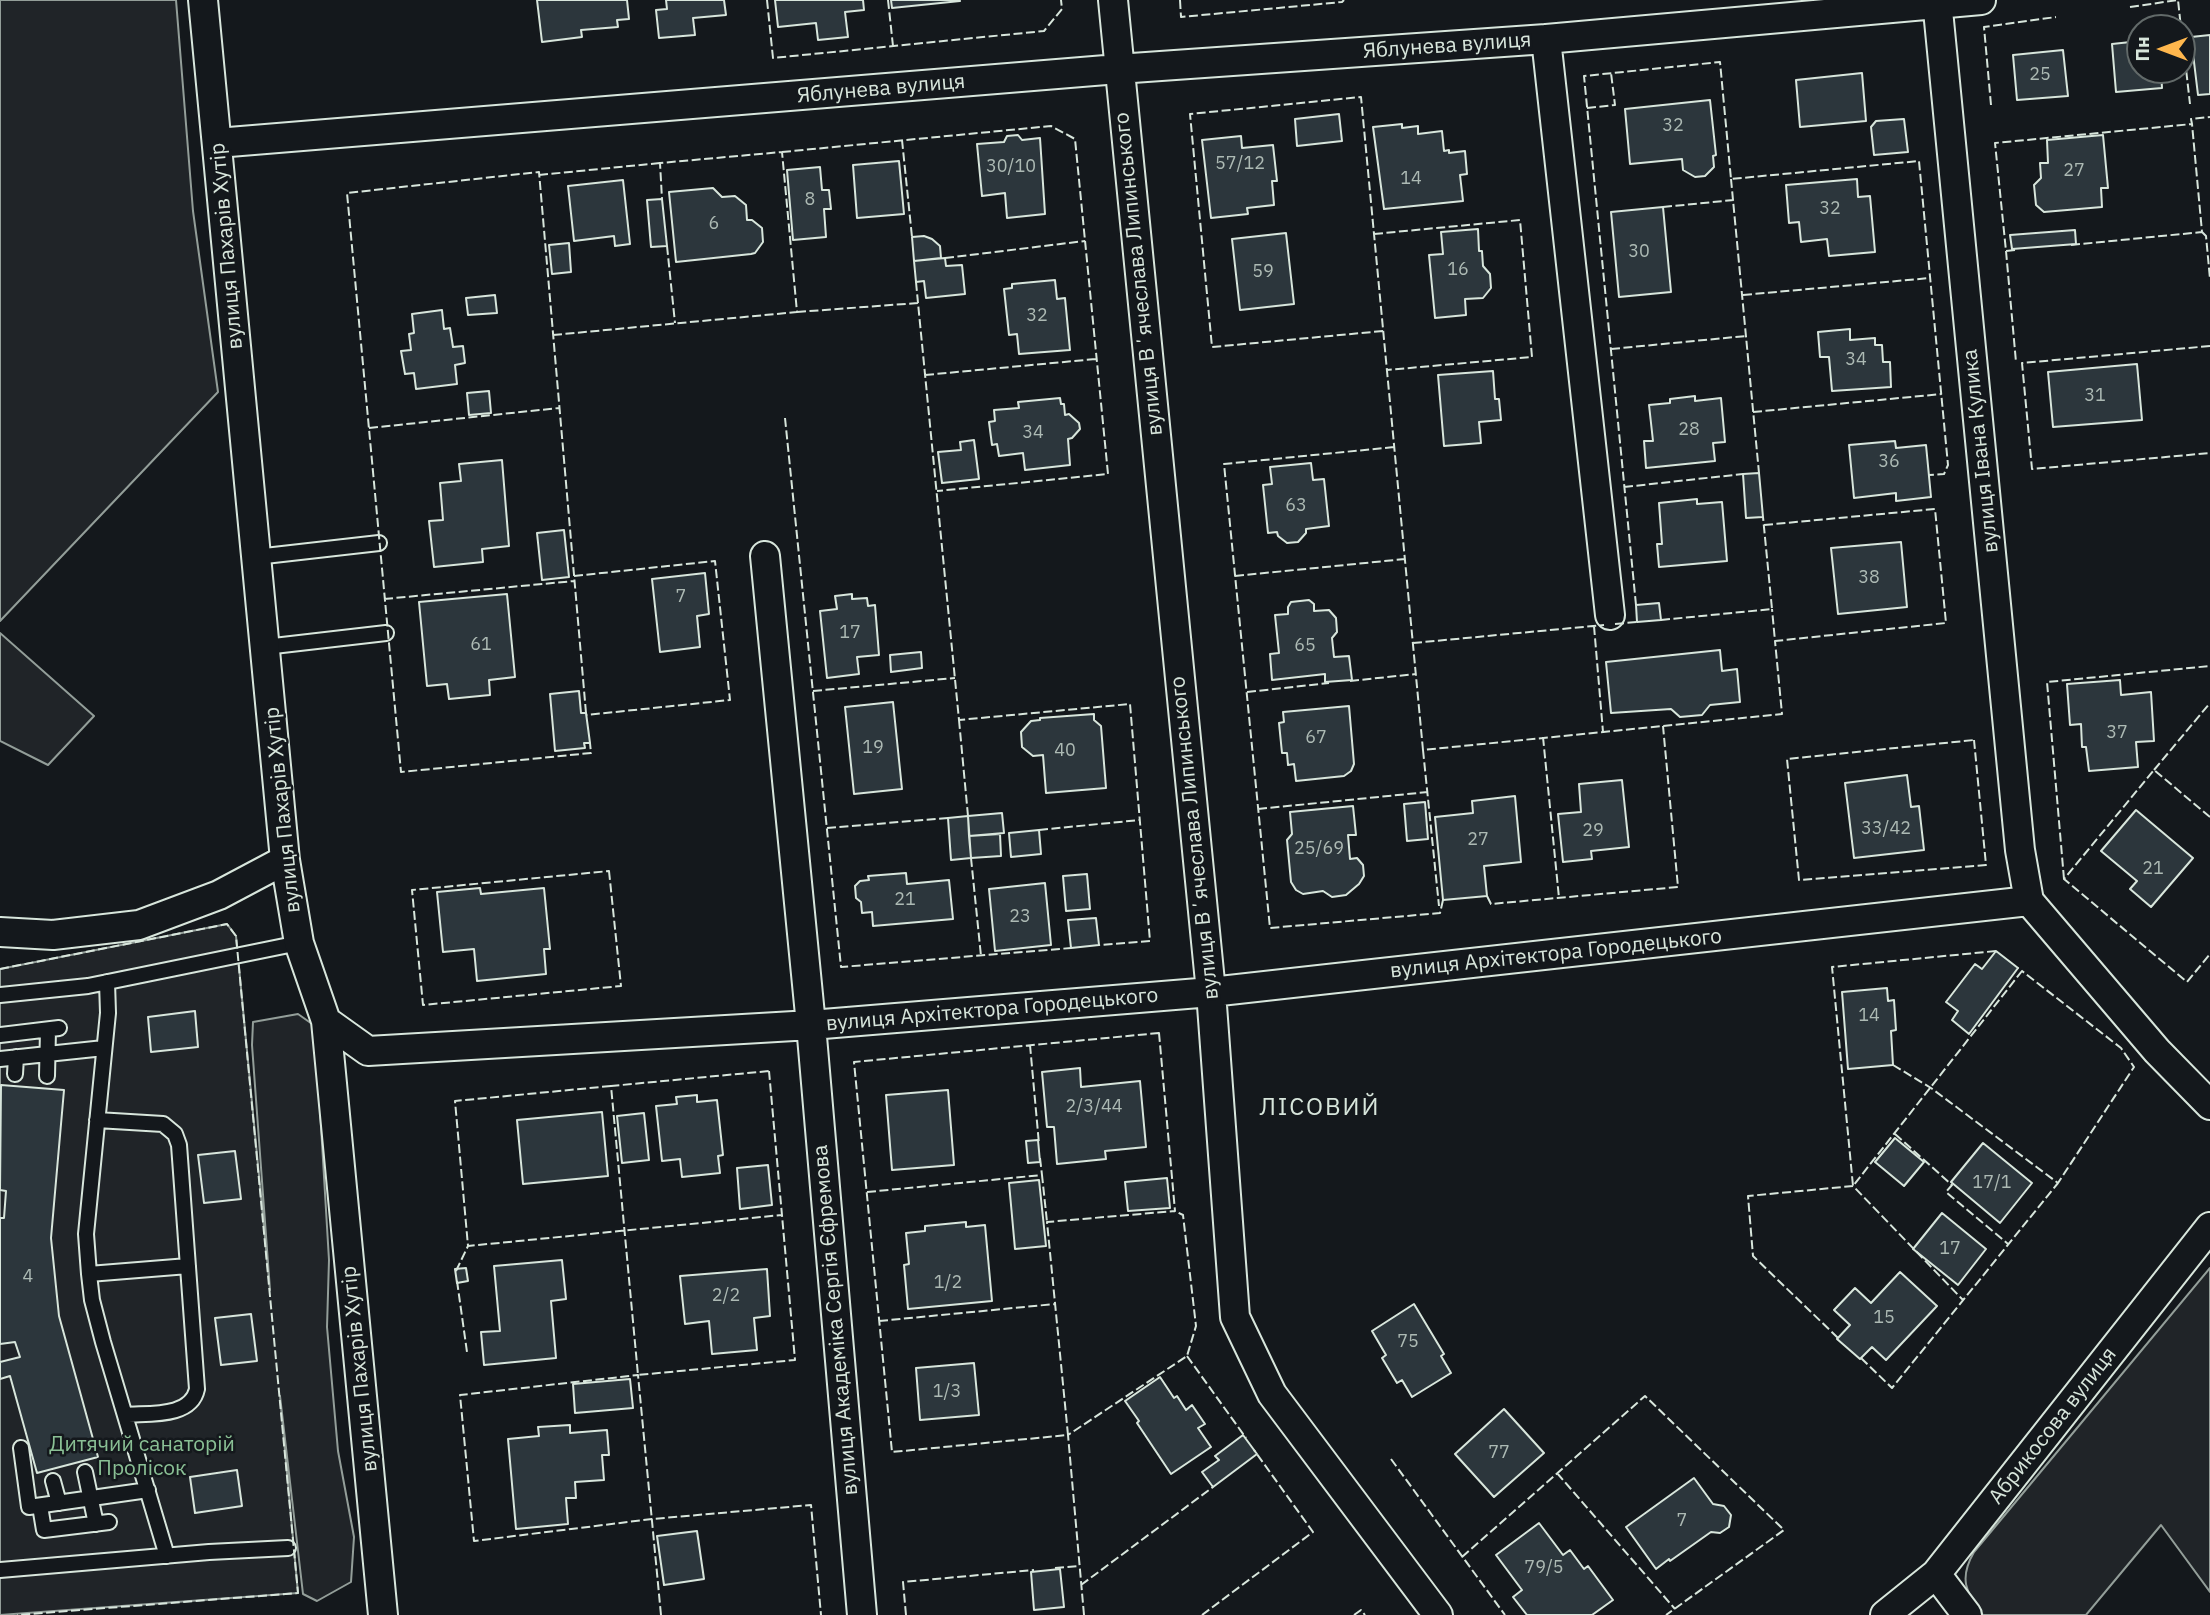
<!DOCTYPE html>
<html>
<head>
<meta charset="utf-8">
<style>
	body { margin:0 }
	#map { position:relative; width:2210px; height:1615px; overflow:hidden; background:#14181c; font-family:"IBM Plex Sans",sans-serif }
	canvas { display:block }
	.north { position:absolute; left:2126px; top:14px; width:70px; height:70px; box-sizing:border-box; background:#14181c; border:2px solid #626a69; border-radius:50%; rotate:270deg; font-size:19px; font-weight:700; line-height:28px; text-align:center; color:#d8e6dc }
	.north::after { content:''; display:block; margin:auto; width:24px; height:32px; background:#ffb74d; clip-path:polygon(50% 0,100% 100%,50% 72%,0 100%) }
</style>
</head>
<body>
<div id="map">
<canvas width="2210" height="1615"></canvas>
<div class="north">Пн</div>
</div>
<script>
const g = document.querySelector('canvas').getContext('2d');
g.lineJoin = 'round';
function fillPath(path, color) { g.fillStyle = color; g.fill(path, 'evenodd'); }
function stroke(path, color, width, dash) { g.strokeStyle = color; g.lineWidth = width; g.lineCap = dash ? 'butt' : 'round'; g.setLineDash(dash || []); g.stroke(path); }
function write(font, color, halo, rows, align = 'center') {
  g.font = font + ' "IBM Plex Sans",sans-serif'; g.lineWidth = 5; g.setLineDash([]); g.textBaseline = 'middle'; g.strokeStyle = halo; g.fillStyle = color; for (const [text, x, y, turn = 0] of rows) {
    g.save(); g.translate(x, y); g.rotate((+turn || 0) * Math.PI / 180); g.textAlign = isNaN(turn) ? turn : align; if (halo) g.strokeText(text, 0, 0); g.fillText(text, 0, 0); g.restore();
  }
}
const green = new Path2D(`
	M0 0H176L193 211 218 392 0 621Z
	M0 633 94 716 48 765 0 741Z
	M227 924 236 936 270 1290 252 1045 253 1022 298 1014 315 1026 329 1260 327 1327 338 1451 354 1537 351 1582 317 1601 303 1594 280 1396 298 1593 0 1615V969Z
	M2210 1268V1592L2161 1525 2086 1615H1983C1965 1592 1959 1578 1974 1552Z`);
const building = new Path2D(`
	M537 0H627L629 19 617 20 618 27 581 30 582 37 542 42Z
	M666 0H724L726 15 693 18 695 35 659 38 656 10 667 9Z
	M775 0H863L864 10 845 12 848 37 818 40 816 23 778 27Z
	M891 0H959L960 1 892 8Z
	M2210 35V94L2198 95 2191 37Z
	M2140 41V70H2161L2162 88 2116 92 2112 44Z
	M2063 50 2068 96 2017 100 2013 55Z
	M1862 73 1866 121 1800 127 1796 80Z
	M1710 100 1716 155 1713 156 1714 167 1705 176 1695 177 1683 170 1682 159 1630 164 1625 109Z
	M1339 114 1342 141 1297 146 1295 119Z
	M1904 119 1908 152 1874 155 1871 127 1876 121Z
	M1402 124V128L1418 126V134L1442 131 1444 151 1449 150V153L1465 151 1467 174 1460 175 1463 201 1384 209 1373 127Z
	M1018 135 1022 140 1040 138 1045 214 1007 218 1005 193 982 196 977 144 1004 142 1007 136Z
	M2103 135 2108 188H2101L2102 207 2044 212 2036 205 2034 185 2041 178 2040 163H2048L2047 140Z
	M1241 136 1242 148 1273 145 1277 181H1272L1274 205 1247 208 1248 214 1211 218 1202 140Z
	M899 161 904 214 857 218 853 165Z
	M820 167 822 190H829L831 209H824L826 237 793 240 787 170Z
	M1857 179 1858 197 1870 196 1875 252 1829 256 1827 239 1801 242 1799 222 1789 223 1786 185Z
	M623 180 630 244 615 246 614 236 574 241 568 186Z
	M713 188 722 197 735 196 746 205 747 220H752L762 228 763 242 755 253 751 254 676 262 669 192Z
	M662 199 667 246 651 247 647 200Z
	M1663 207 1671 292 1619 297 1611 212Z
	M1478 229 1479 251H1482L1483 266 1490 274 1491 288 1483 298 1465 299 1466 315 1435 318 1429 255 1443 254 1441 232Z
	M2075 230 2076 244 2012 249 2010 235Z
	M1286 233 1294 304 1240 310 1232 239Z
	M924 236 932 239 940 246 941 258 914 261 912 237Z
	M569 243 571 272 552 274 549 245Z
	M945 258 946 266 962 265 965 294 926 298 924 281 916 282 914 261Z
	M1055 280 1057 299 1065 298 1070 350 1019 354 1017 334 1009 335 1004 289 1012 288V284Z
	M495 295 497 313 468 315 466 298Z
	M442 310 444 329 450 328 453 347 463 346 465 363 455 365 457 384 416 389 414 373 405 374 401 351 411 350 409 334 414 333 412 314Z
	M1850 329V340L1875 338V345H1882L1883 362H1890L1891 387 1832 391 1829 357H1820L1818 332Z
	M2137 364 2142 420 2053 427 2048 372Z
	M1493 371 1495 399H1499L1501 420 1479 422 1481 443 1444 446 1438 375Z
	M489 391 491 413 469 415 467 393Z
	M1695 396V401L1721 398 1725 442 1713 443 1715 461 1646 468 1644 441H1653L1649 405 1670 403V399Z
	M1060 398 1061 404H1064L1065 415 1069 414 1079 423 1080 429 1072 438 1068 439 1070 465 1025 470 1023 453 999 456 997 444 992 445 989 422 995 421 994 410 1019 408 1018 402Z
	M974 440 979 479 942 483 938 452 961 450 960 442Z
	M1895 441 1896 448 1926 445 1931 497 1896 501V493L1854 498 1849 445Z
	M502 460 509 546 482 549 483 562 434 567 429 521 443 520 440 483 461 481 459 464Z
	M1311 463 1313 480 1324 479 1329 526 1306 529V533L1298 542 1287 543 1278 536 1277 532 1268 533 1263 485 1272 484 1270 467Z
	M1759 473 1763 517 1746 518 1743 474Z
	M1697 499V504L1722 502 1727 561 1659 567 1657 544H1662L1659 503Z
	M564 530 569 577 542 580 537 533Z
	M1901 542 1907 607 1838 614 1831 548Z
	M705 573 709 614 697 616 700 647 660 652 652 579Z
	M507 594 515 677 489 680 490 695 449 699 447 684 427 686 419 602Z
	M852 594V599L867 598 868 606 875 605 879 655 857 657 859 674 827 678 820 611 837 609 835 596Z
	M1309 600 1314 604V611L1329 610 1336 618 1337 632 1332 638 1334 657 1349 656 1352 680 1325 682V674L1272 680 1270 654 1279 653 1275 615 1288 614V607L1291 602Z
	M1659 603 1661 620 1637 622 1636 605Z
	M1720 650 1722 671 1737 669 1740 702 1710 705 1702 715 1680 717 1671 709 1611 713 1606 662Z
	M921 652 922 668 891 672 890 655Z
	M2120 680 2121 695 2151 692 2154 741 2136 742 2138 767 2089 771 2086 747H2082L2081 724 2070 725 2067 684Z
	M579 691 581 713H586L590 743H584L585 748 555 751 550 694Z
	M893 702 902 789 854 794 845 707Z
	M1349 706 1354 764 1351 771 1344 776 1296 781 1294 764 1288 765 1287 753H1282L1279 723 1284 722 1283 712Z
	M1094 714V720L1101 726 1106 788 1046 793 1043 755 1033 756 1022 747 1021 732 1031 721 1040 720V718Z
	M1907 775 1911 807 1919 806 1924 850 1854 858 1845 783Z
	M1622 780 1629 847 1591 851 1592 859 1563 862 1558 814 1581 812 1579 784Z
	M1515 796 1521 862 1484 866 1487 896 1443 900 1435 817 1473 813 1472 801Z
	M1425 802 1428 839 1407 841 1404 804Z
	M1353 806 1356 835H1348L1350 859 1357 858 1363 865 1364 876 1359 884 1346 895 1332 897 1323 891 1303 894 1296 890 1291 882 1287 840 1292 834 1290 812Z
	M2136 810 2193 858 2151 907 2130 889 2137 881 2101 851Z
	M1002 813 1004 833 969 836 968 816Z
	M968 816 971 858 951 860 948 818Z
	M1039 830 1041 854 1011 857 1009 833Z
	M1000 834 1001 856 971 858 969 836Z
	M906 873 907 884 949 880 953 919 873 926 872 912 862 913 861 902 856 898 855 886 860 881 869 880 868 876Z
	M1087 874 1090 909 1066 911 1063 876Z
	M1045 883 1051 945 995 951 989 889Z
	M480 888 481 894 544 888 550 949H544L546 974 477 981 474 949 443 952 437 892Z
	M1096 918 1099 945 1071 948 1068 920Z
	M1996 951 2018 968 1969 1034 1952 1020 1958 1011 1946 1002 1975 964 1982 969Z
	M1887 988 1888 1001 1894 1000 1896 1030 1891 1031 1893 1065 1848 1069 1842 992Z
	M195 1011 198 1047 151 1052 148 1017Z
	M1080 1068 1081 1087 1140 1081 1146 1147 1105 1151 1106 1159 1057 1164 1054 1127H1047L1042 1072Z
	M1 1085 64 1090 51 1238 59 1316 98 1457 37 1473 10 1376 0 1379V1362L20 1357 15 1342 0 1344V1218H4L6 1191 0 1190Z
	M948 1090 954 1165 892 1170 886 1095Z
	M697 1095V1102L717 1100 723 1155 718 1156 720 1173 682 1177 680 1159 662 1161 656 1106 677 1104 676 1097Z
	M602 1112 608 1176 523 1184 517 1120Z
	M644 1113 649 1160 622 1163 617 1116Z
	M1895 1138 1924 1162 1904 1186 1875 1162Z
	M1038 1140 1040 1162 1028 1163 1026 1141Z
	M1983 1143 2032 1183 2000 1223 1951 1182Z
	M235 1151 241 1199 204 1203 198 1155Z
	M768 1165 772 1205 740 1209 737 1168Z
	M1167 1178 1170 1208 1128 1211 1125 1182Z
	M1039 1180 1046 1246 1015 1249 1009 1183Z
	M1942 1213 1986 1249 1958 1285 1913 1249Z
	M966 1222V1227L985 1225 992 1301 908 1309 904 1265 909 1264 906 1233 925 1231V1226Z
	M562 1260 566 1299 551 1301 556 1358 484 1365 481 1332 500 1331 494 1266Z
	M466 1268 468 1281 457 1283 455 1269Z
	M767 1269 770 1316 754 1318 757 1350 712 1354 709 1321 685 1324 680 1276Z
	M1900 1272 1937 1306 1886 1360 1872 1347 1860 1359 1837 1339 1850 1325 1834 1310 1855 1288 1871 1303Z
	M1414 1304 1444 1354 1441 1356 1451 1373 1412 1397 1402 1380 1397 1383 1382 1358 1386 1355 1372 1331Z
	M251 1314 257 1361 221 1365 215 1318Z
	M974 1363 979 1415 920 1420 916 1368Z
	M1160 1377 1174 1398 1177 1396 1186 1410 1192 1405 1205 1424 1198 1428 1211 1447 1171 1474 1137 1423 1139 1421 1125 1401Z
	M630 1379 633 1408 575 1413 573 1384Z
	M1504 1409 1544 1453 1494 1497 1455 1454Z
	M570 1425V1433L607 1430 609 1455H602L604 1480 575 1482 576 1498H566L568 1524 516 1529 508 1439 539 1436 538 1427Z
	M1243 1435 1257 1454 1213 1487 1202 1472 1219 1460 1215 1456Z
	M237 1470 242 1506 195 1513 190 1477Z
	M1694 1478 1713 1504 1724 1506 1731 1515 1729 1527 1720 1533 1711 1532 1670 1561 1669 1559 1656 1569 1626 1527Z
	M1539 1523 1563 1555 1570 1550 1584 1569 1588 1566 1613 1600 1592 1615H1527L1513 1597 1522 1590 1496 1555Z
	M697 1531 704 1579 664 1585 657 1536Z
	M1060 1569 1064 1607 1034 1610 1031 1572Z`);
const service = new Path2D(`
	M256 557 379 543
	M265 647 386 633
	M107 982 108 1013 86 1234 89 1274 92 1300 103 1342 167 1556
	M0 995 88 986 299 943
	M0 1035 59 1028
	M0 1059 104 1048
	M15 1074 16 1057
	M47 1076 48 1030
	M97 1120 163 1124 175 1134 179 1145 197 1389C191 1418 148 1413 126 1415
	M89 1274 188 1266
	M21 1448 29 1507 148 1490
	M85 1472 96 1524
	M53 1481 59 1503
	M40 1506 44 1530 109 1522
	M0 1570 209 1552 288 1548`);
const minor = new Path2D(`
	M203 0 285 860 299 943 326 1021 383 1615
	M1113 0 1211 992 1235 1317 1272 1394 1438 1615
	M1937 0 2020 850 2029 901
	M1546 39 1610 615
	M217 143 1118 69 1546 39 1981 0
	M765 556 811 1025 862 1615
	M0 932 53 935 139 925 219 895 285 860
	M326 1021 368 1051 811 1025 1211 992 2029 901 2157 1051 2210 1105
	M1936 1574 1967 1615
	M1885 1615 1936 1574 2210 1227`);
const fence = new Path2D(`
	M767 0 773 58 1044 31 1062 9 1061 0
	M888 0 893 46
	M1180 0 1181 17 1342 2 1344 0
	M2130 7 2178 0 2181 28
	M2182 34 2190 104
	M1991 105 1984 27 2056 17
	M1587 108 1615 105 1611 73
	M902 140 912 237
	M782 152 1051 126 1075 139 1108 474 937 491
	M539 175 660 163
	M1731 179 1759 473
	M1663 207 1734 200
	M2202 232 2206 236 2210 279
	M1374 234 1520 220 1532 357 1387 370
	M2071 245 2202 232 2192 124
	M667 246 675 323
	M2015 250 2006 251 1995 143 2192 124 2191 119 2210 117
	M2006 251 2016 362
	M945 258 1085 241
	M916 282 918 303
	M1743 295 1930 278
	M797 312 918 303 959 720 1130 704 1150 941 1099 945
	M1383 331 1212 347 1190 114 1361 97 1423 750 1782 714 1775 641
	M553 335 797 312 782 152 660 163 662 199
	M2210 346 2022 363 2032 469 2210 453
	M1611 349 1746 336
	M925 375 1096 359
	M1753 412 1942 394
	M785 418 841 967 1071 948
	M369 428 559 408
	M1394 447 1224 464 1270 928 1440 913 1443 900
	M1624 487 1743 474
	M1764 525 1935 509 1946 623 1775 641 1772 609
	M574 576 715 561 730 700 586 715
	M1235 576 1405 559
	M384 599 574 581
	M1636 605 1584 76 1720 62 1731 179 1919 161 1948 465 1944 474 1929 475
	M1661 620 1772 609 1763 517
	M1615 624 1637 622
	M1594 626 1603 732
	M1413 643 1604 625
	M1350 681 1416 674
	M813 691 955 678
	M1247 692 1329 683
	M586 713 539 172 347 193 401 772 591 753 590 743
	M959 720 968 816
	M1543 737 1559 898
	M1974 740 1986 865 1799 880 1787 759Z
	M1423 750 1439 906
	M2154 770 2210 703
	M1258 809 1428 792
	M2210 817 2154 770 2064 879 2187 982 2210 954
	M827 828 948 818
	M1039 830 1139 820
	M971 858 981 956
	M609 871 621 986 423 1005 412 890Z
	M2064 879 2047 682 2210 666
	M1487 896 1491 904 1678 887 1663 726
	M1996 951 1832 967 1853 1186 2022 971 2018 968
	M0 969 227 924 236 936 298 1593 17 1615
	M1159 1033 1175 1211 1047 1222 1068 1435 892 1452 854 1062Z
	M1030 1045 1039 1144
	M1893 1065 1931 1088 2058 1183 2134 1067 2121 1048 2022 971
	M769 1071 795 1360 638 1375 611 1086Z
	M611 1086 455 1101 468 1246 782 1215
	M1895 1134 1952 1185 1946 1192 2008 1244
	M1040 1158 1042 1175
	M867 1192 1042 1175 1047 1222
	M456 1271 468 1246
	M457 1281 467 1352
	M879 1321 1055 1304
	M1838 1338 1753 1256 1748 1196 1853 1186 1963 1300
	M1187 1356 1246 1438
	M1861 1358 1892 1388 2058 1183
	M1391 1459 1505 1615
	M1557 1473 1675 1609
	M1462 1557 1645 1396 1784 1530 1666 1615
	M1055 1568 1079 1566
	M1081 1585 1213 1487
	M661 1615 638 1375 460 1395 474 1541 652 1519 811 1505 821 1615
	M906 1615 903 1582 1034 1570
	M1084 1615 1068 1435 1187 1356 1196 1326 1183 1215 1175 1211
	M1202 1615 1313 1532 1254 1450
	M1354 1615 1361 1610 1365 1615`);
const numberNames = [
	["25",2040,75],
	["32",1673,126],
	["57/12",1240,164],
	["30/10",1011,167],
	["27",2074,171],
	["14",1411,179],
	["8",810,200],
	["32",1830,209],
	["6",714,224],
	["30",1639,252],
	["16",1458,270],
	["59",1263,272],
	["32",1037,316],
	["34",1856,360],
	["31",2095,396],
	["28",1689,430],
	["34",1033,433],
	["36",1889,462],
	["63",1296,506],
	["38",1869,578],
	["7",681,597],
	["17",850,633],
	["61",481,645],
	["65",1305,646],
	["37",2117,733],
	["67",1316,738],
	["19",873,748],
	["40",1065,751],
	["33/42",1886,829],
	["29",1593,831],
	["27",1478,840],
	["25/69",1319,849],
	["21",2153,869],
	["21",905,900],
	["23",1020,917],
	["14",1869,1016],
	["2/3/44",1094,1107],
	["17/1",1992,1183],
	["17",1950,1249],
	["4",28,1277],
	["1/2",948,1283],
	["2/2",726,1296],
	["15",1884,1318],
	["75",1408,1342],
	["1/3",947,1392],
	["77",1499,1453],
	["7",1682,1521],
	["79/5",1544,1568]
];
const streetNames = [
	["Яблунева вулиця",1447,46,-4],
	["Яблунева вулиця",881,89,-5],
	["вулиця Пахарів Хутір",227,246,-95],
	["вулиця Вʼячеслава Липинського",1139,274,-96],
	["вулиця Івана Кулика",1981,451,-96],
	["вулиця Пахарів Хутір",283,810,-96],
	["вулиця Вʼячеслава Липинського",1195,838,-96],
	["вулиця Архітектора Городецького",1556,954,-6],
	["вулиця Архітектора Городецького",992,1010,-5],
	["вулиця Академіка Сергія Єфремова",836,1320,-95],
	["вулиця Пахарів Хутір",360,1369,-96],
	["Абрикосова вулиця",2053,1426,-52]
];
const parkNames = [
	["Дитячий санаторій",142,1445],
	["Пролісок",142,1469]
];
const quarterNames = [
	["ЛІСОВИЙ",1320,1108]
];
fillPath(green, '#202428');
stroke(green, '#939e99', 2);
fillPath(building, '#2c363c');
stroke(building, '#d8e6dc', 2);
stroke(service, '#d8e6dc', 18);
stroke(minor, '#d8e6dc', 32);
stroke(service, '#14181c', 14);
stroke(minor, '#14181c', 28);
stroke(fence, '#d8e6dc', 2, [9, 3.5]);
write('18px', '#adbab4', null, numberNames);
write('21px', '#d8e6dc', '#14181c', streetNames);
write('21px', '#8ac095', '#14181c', parkNames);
g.letterSpacing = '2px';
write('24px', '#d8e6dc', '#14181c', quarterNames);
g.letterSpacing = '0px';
</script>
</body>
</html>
